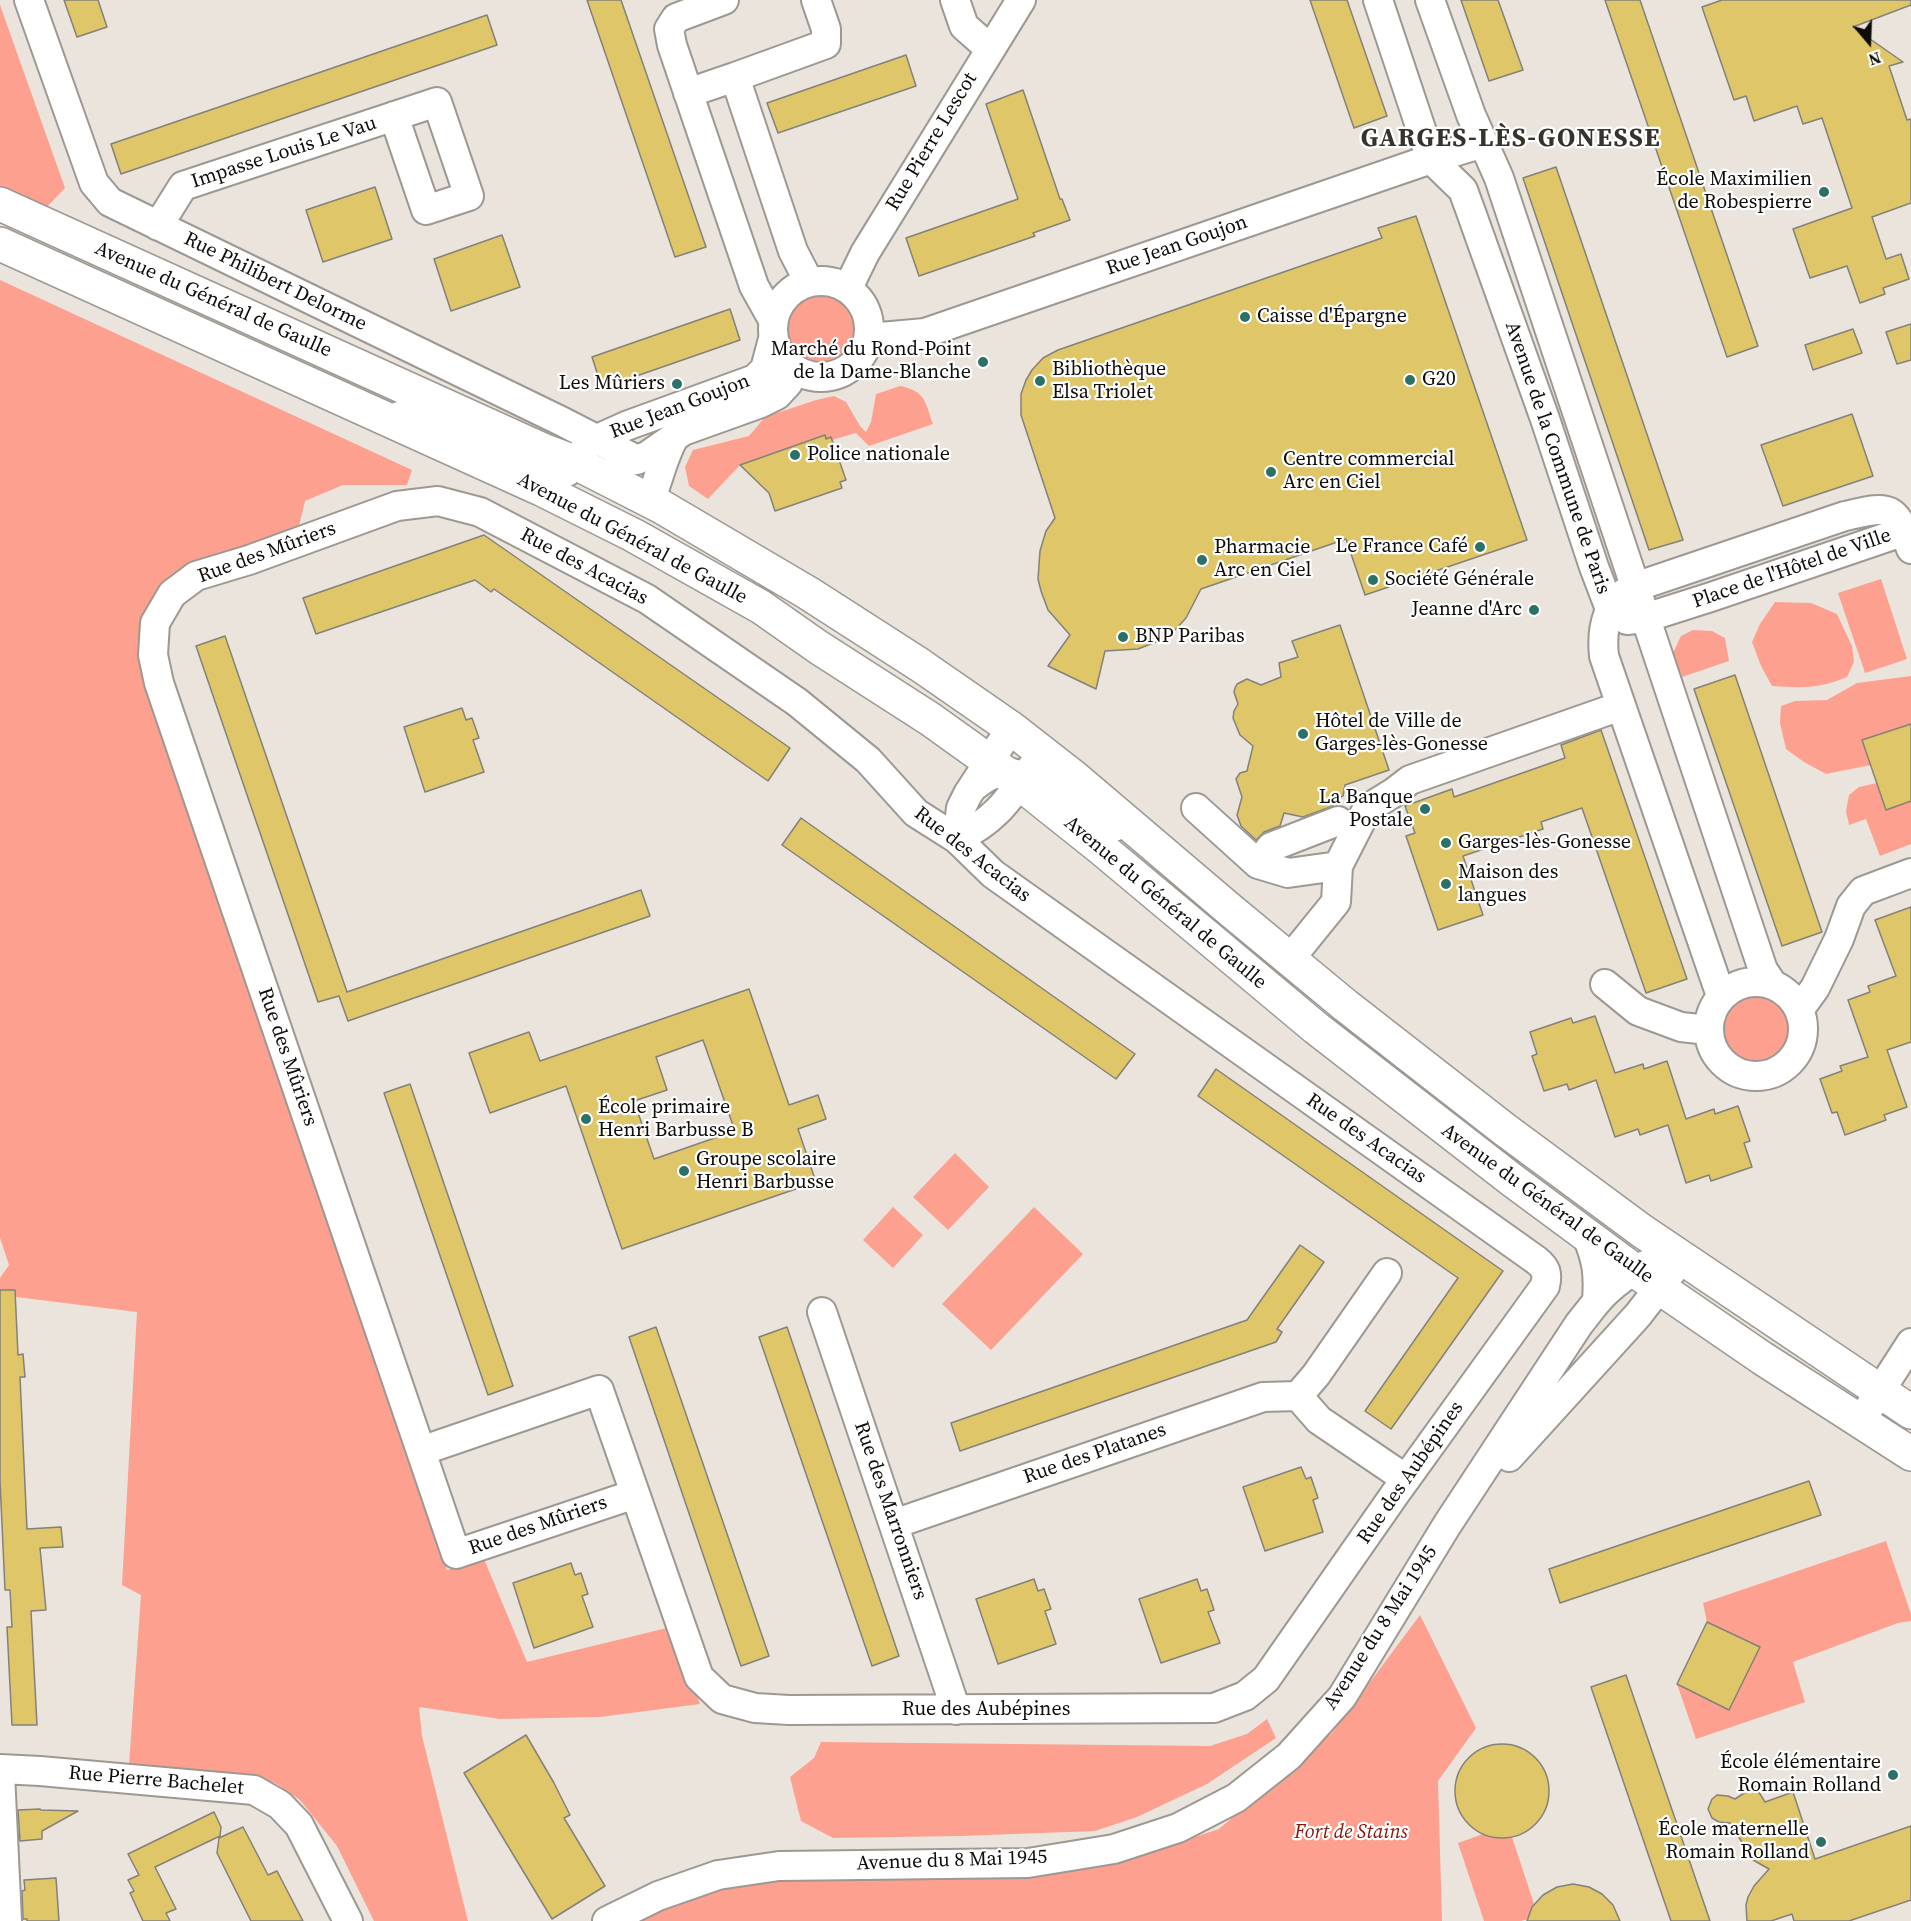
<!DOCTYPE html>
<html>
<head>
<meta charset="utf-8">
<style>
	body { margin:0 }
	#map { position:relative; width:1911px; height:1921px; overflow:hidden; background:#eae4dd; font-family:"Source Serif 4",serif }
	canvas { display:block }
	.north { position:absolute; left:1839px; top:12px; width:60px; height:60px; -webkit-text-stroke:4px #fff; paint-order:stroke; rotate:161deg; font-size:16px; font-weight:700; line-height:24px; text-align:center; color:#0e0c09 }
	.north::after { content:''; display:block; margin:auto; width:21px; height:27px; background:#0e0c09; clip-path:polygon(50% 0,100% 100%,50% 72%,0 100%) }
</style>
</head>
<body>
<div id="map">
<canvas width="1911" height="1921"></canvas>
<div class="north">N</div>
</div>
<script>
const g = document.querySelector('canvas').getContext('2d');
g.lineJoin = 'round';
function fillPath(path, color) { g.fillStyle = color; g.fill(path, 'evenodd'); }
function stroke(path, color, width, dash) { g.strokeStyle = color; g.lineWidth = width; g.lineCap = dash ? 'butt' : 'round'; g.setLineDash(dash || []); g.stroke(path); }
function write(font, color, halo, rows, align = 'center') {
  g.font = font + ' "Source Serif 4",serif'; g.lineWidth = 4.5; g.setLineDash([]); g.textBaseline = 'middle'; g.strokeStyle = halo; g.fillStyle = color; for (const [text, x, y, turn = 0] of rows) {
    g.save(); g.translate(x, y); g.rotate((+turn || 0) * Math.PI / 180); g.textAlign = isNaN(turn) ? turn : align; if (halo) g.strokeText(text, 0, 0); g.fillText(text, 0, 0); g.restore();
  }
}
const green = new Path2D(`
	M0 5 65 188 46 208 0 187Z
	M0 280 412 470 407 485H343L305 501 297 534 189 566 154 596 140 633 142 666 316 1176 447 1570 484 1559 527 1662 671 1627 700 1704 600 1717 500 1719 419 1707 422 1736 468 1921H374L337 1846 300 1800 275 1783 248 1774 129 1765 141 1595 122 1585 137 1312 0 1295V1278L9 1265 0 1238Z
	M787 330a36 36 0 1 1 72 0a36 36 0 1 1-72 0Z
	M900 386C926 391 925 402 933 424L869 446 856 433 832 440 831 437 753 463 740 465 708 499 689 486 685 467 693 450 749 436 765 417 816 400 834 396 846 402 860 426 866 432 871 422 876 394Z
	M1881 579 1907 659 1865 673 1838 593Z
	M1775 602 1811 603 1837 614 1852 646 1854 662 1847 677C1818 689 1802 688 1772 686L1761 666 1752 642 1760 624Z
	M1693 630 1712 631 1725 638 1729 661 1682 677 1673 653 1681 636Z
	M1911 676V724L1863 740 1871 765 1826 774 1804 762 1786 749 1780 723 1781 706 1795 701 1827 700 1857 683Z
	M1877 783 1886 810 1911 801V844L1880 856 1866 819 1849 825 1846 811 1849 795 1859 787Z
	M1709 1030a47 47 0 1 1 94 0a47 47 0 1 1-94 0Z
	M955 1153 989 1187 948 1230 913 1197Z
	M893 1207 923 1235 893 1268 863 1240Z
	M1034 1207 1083 1254 991 1350 942 1304Z
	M1886 1541 1911 1614V1621L1898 1623 1793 1662 1805 1702 1696 1739 1677 1684 1707 1622 1703 1603Z
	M1420 1615 1476 1728 1438 1781 1442 1921H638L692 1888 786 1880 1085 1869 1152 1851 1219 1829 1332 1733Z
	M1267 1719 1276 1738 1207 1784 1137 1817 1095 1831 961 1836 833 1838 801 1821 790 1777 814 1758 821 1742 1210 1746 1247 1734Z
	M1508 1825 1538 1916 1521 1921H1484L1458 1843Z`);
const building = new Path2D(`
	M64 0H98L107 27 77 37Z
	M587 0H621L706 247 675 257Z
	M1310 0H1347L1387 116 1354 128Z
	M1461 0H1498L1523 70 1489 81Z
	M1605 0H1640L1758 346 1727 357Z
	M1722 0H1911V5L1853 27 1903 62 1889 66 1907 120 1911 119V203L1872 217 1886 259 1901 254 1909 279 1883 288 1885 294 1860 303 1847 266 1810 278 1793 229 1852 208 1822 118 1803 124 1797 106 1754 121 1746 96 1734 100 1702 7Z
	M487 15 497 45 121 174 111 144Z
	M906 55 916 86 778 133 767 103Z
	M1023 90 1060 199H1062L1070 220 1033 233 1035 236 919 276 906 238 1018 199 986 104Z
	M1556 167 1683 540 1649 550 1523 178Z
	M375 187 392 239 323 262 306 210Z
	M1416 216 1527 540 1365 595 1346 539 1201 589 1186 618 1175 630 1161 640 1138 649 1105 651 1096 689 1048 666 1070 635 1048 610 1041 591 1038 579 1040 551 1046 531 1055 518 1021 415V394L1026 380 1032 370 1043 358 1058 350 1382 238 1378 228Z
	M502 235 520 287 451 311 434 259Z
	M730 309 740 340 602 388 592 357Z
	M1911 324V360L1897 364 1886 332Z
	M1853 329 1862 353 1813 370 1805 345Z
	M1852 414 1873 476 1783 506 1761 445Z
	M825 435 826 439 831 437 846 480 840 482 842 488 775 511 769 493 740 465Z
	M484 535 790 748 768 781 494 589 491 592 475 580 316 634 303 598Z
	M1340 625 1389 770 1345 785 1343 796 1336 799 1333 806 1303 817 1284 813 1280 826 1264 832 1256 840 1241 826 1237 815 1242 797 1236 779 1240 773 1247 771 1253 746 1240 735 1233 718 1234 711 1238 704 1234 692 1235 688 1237 684 1247 679 1261 685 1281 677 1279 663 1298 657 1292 641Z
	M225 636 347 992 641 890 650 916 348 1021 339 996 318 1002 196 646Z
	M1735 675 1822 932 1782 946 1694 689Z
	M462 708 466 720 472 718 479 738 473 740 484 772 425 792 404 727Z
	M1911 724V801L1886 810 1862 740Z
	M1601 730 1687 979 1646 993 1582 808 1541 822 1543 829 1463 856 1483 915 1438 930 1406 836 1415 833 1405 806 1452 789 1454 797 1565 758 1561 745Z
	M801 818 1135 1054 1116 1079 782 845Z
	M1911 907V1042L1887 1050 1907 1107 1884 1115 1886 1120 1845 1135 1837 1112 1832 1113 1820 1079 1842 1071 1840 1066 1868 1057 1848 1000 1870 992 1868 986 1896 976 1875 920Z
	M749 989 789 1105 818 1095 826 1119 798 1129 816 1182 622 1249 566 1086 490 1113 469 1053 529 1032 540 1061ZM703 1040 735 1131 654 1159 634 1101 667 1090 656 1057Z
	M1595 1016 1615 1073 1643 1064 1644 1069 1667 1061 1686 1119 1714 1109 1715 1114 1738 1106 1750 1141 1744 1143 1752 1167 1711 1181 1709 1175 1686 1183 1668 1125 1640 1135 1638 1129 1615 1137 1596 1080 1569 1090 1567 1084 1544 1091 1532 1056 1537 1054 1530 1032 1571 1018 1573 1023Z
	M1216 1069 1503 1271 1391 1429 1365 1411 1458 1278 1198 1096Z
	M410 1084 513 1386 488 1395 384 1093Z
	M1300 1245 1324 1262 1277 1329 1282 1332 1276 1342 960 1451 951 1423 1247 1320Z
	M0 1290H15L18 1355 23 1354 25 1377H20L27 1529 61 1527 63 1547 40 1548 46 1610 31 1611 37 1725H12L7 1627H12L10 1590H5L0 1481Z
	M656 1327 769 1656 741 1666 629 1337Z
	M787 1327 899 1656 872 1666 759 1337Z
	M1301 1467 1306 1479 1311 1477 1318 1498 1313 1500 1323 1532 1265 1551 1243 1487Z
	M1809 1481 1821 1515 1560 1603 1549 1569Z
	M571 1563 575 1575 581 1573 588 1594 582 1596 593 1627 534 1648 513 1583Z
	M1034 1579 1038 1591 1044 1589 1051 1609 1045 1611 1056 1644 998 1664 976 1599Z
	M1197 1579 1201 1591 1207 1589 1214 1610 1208 1612 1220 1643 1161 1663 1139 1599Z
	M1707 1622 1760 1647 1729 1710 1677 1684Z
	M1626 1675 1710 1921H1671L1591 1687Z
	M526 1735 554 1783 570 1815 564 1818 605 1886 552 1919 464 1773Z
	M1455 1791a47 47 0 1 1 94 0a47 47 0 1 1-94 0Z
	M1755 1786 1765 1802 1793 1792 1815 1859 1911 1826V1900L1849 1921H1794L1792 1914 1771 1921H1747L1746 1905 1748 1897 1754 1886 1769 1869 1753 1860 1730 1823 1719 1822 1712 1818 1708 1809 1712 1799 1717 1795 1728 1796 1735 1799Z
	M40 1809 41 1810 78 1811 42 1831V1839L20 1841 18 1810Z
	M214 1812 221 1827 220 1836 155 1867 176 1909 166 1913 170 1921H143L130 1893 134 1891 128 1880 139 1875 128 1854Z
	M243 1827 268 1875 277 1871 303 1921H251L217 1853 219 1838Z
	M56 1878 59 1921H27V1919H23L22 1891 25 1890 24 1880Z
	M1573 1884 1589 1887 1602 1894 1613 1905 1620 1921H1527L1532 1907 1543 1895 1557 1887Z`);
const minor = new Path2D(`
	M29 0 94 183 110 202 561 421 637 460
	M724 0 676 18 669 29 672 45 754 286 773 320
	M955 0 964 26 990 49
	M1378 0 1431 159 1463 190 1471 212 1545 419 1594 567 1610 609
	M1430 0 1471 115 1499 178 1763 970 1773 985
	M688 93 735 77
	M158 226 183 186 437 102 469 196 426 210 394 116
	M773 329a48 48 0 1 1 96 0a48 48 0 1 1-96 0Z
	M809 282 793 251 735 77 826 44V29L816 0
	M848 288 865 253 1021 0
	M869 338 925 333 1431 159 1483 143
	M399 416C435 416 468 439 499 453 518 462 547 469 567 472
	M586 444 626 426 755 379 765 369 773 339
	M619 465 647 456 683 431 761 403 777 395 788 383 794 370
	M650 501C659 479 663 456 675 436
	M1627 620 1645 618 1711 597 1905 531
	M972 788C981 781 992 771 1005 772 1032 774 1092 810 1114 827
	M1196 808 1258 864 1288 873 1338 866 1367 809 1393 793 1410 780 1621 706
	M957 839 961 808 968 794 1011 728
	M957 839C996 820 1008 800 1032 767
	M1258 864 1271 847 1338 821
	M1289 960 1336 902 1338 866
	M1709 1029a47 47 0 1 1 94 0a47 47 0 1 1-94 0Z
	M1605 984 1638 1011 1681 1027 1708 1030
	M1721 996 1604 656C1601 628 1607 599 1635 587L1845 516C1890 506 1894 503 1911 549
	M1799 1010 1815 988 1839 939 1851 906 1863 891 1911 873
	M1586 1234C1597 1260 1599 1273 1597 1301
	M822 1312 956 1710
	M1298 1396 1316 1375 1387 1273
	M1298 1396 1319 1420 1406 1479
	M1860 1422 1911 1343
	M421 1451 599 1390 699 1677 722 1699 755 1708 789 1710 1214 1708 1245 1696 1266 1679 1395 1494 1545 1286C1548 1273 1546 1268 1536 1260L993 874 957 839 916 813 868 760 797 702 647 599 480 512 438 501 397 506 249 560 196 576 172 594 155 623 153 655 159 683C258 973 357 1264 456 1554L635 1494
	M1509 1457 1638 1315 1672 1271
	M894 1524 1263 1397 1298 1396
	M0 1769 40 1771 254 1790 280 1805 299 1825 348 1921
	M0 1773 7 1921
	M607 1921 658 1896 718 1875 779 1866 1028 1863 1114 1849 1178 1828 1236 1798 1289 1756 1342 1697 1447 1525 1579 1324C1588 1313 1596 1301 1607 1291 1626 1273 1655 1255 1683 1258`);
const major = new Path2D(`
	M0 204 545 451 574 462 662 507 808 593 920 665 1011 728 1075 778 1229 909 1345 1005 1504 1129 1642 1231 1911 1412
	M0 244 541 489 633 535 761 607 818 647 930 719 1018 782 1102 849 1316 1028 1512 1180 1635 1271 1762 1358 1911 1454`);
const markers = [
	[1824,192,6,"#2b7166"],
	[1245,317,6,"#2b7166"],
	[983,362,6,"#2b7166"],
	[1410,380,6,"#2b7166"],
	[1040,381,6,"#2b7166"],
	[677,384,6,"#2b7166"],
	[795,455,6,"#2b7166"],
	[1271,472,6,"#2b7166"],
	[1480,547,6,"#2b7166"],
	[1202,560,6,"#2b7166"],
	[1373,580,6,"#2b7166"],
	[1534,610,6,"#2b7166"],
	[1123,637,6,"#2b7166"],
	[1303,734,6,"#2b7166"],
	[1425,809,6,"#2b7166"],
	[1446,843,6,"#2b7166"],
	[1446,884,6,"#2b7166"],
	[586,1119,6,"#2b7166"],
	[684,1171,6,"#2b7166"],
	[1893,1775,6,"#2b7166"],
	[1821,1842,6,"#2b7166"]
];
const streetNames = [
	["Rue Pierre Lescot",932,142,-59],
	["Impasse Louis Le Vau",284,153,-18],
	["Rue Jean Goujon",1177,246,-19],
	["Rue Philibert Delorme",275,282,26],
	["Avenue du Général de Gaulle",213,300,24],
	["Rue Jean Goujon",680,407,-21],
	["Avenue de la Commune de Paris",1557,458,71],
	["Avenue du Général de Gaulle",632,539,28],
	["Rue des Mûriers",267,553,-20],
	["Rue des Acacias",584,567,28],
	["Place de l'Hôtel de Ville",1792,569,-19],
	["Rue des Acacias",972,855,38],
	["Avenue du Général de Gaulle",1165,903,40],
	["Rue des Mûriers",287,1057,71],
	["Rue des Acacias",1366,1139,35],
	["Avenue du Général de Gaulle",1547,1204,36],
	["Rue des Platanes",1095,1454,-19],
	["Rue des Aubépines",1411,1473,-55],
	["Rue des Marronniers",890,1511,71],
	["Rue des Mûriers",538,1526,-19],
	["Avenue du 8 Mai 1945",1381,1628,-57],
	["Rue des Aubépines",986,1710],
	["Rue Pierre Bachelet",156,1781,5],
	["Avenue du 8 Mai 1945",952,1861,-2]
];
const poiNames = [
	["École Maximilien",1812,180,"right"],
	["de Robespierre",1812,203,"right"],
	["Caisse d'Épargne",1257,317],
	["Marché du Rond-Point",971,350,"right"],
	["de la Dame-Blanche",971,373,"right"],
	["Bibliothèque",1052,370],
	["Elsa Triolet",1052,393],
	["G20",1422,380],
	["Les Mûriers",665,384,"right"],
	["Police nationale",807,455],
	["Centre commercial",1283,460],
	["Arc en Ciel",1283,483],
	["Le France Café",1468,547,"right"],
	["Pharmacie",1214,548],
	["Arc en Ciel",1214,571],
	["Société Générale",1385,580],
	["Jeanne d'Arc",1522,610,"right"],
	["BNP Paribas",1135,637],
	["Hôtel de Ville de",1315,722],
	["Garges-lès-Gonesse",1315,745],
	["La Banque",1413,798,"right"],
	["Postale",1413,821,"right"],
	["Garges-lès-Gonesse",1458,843],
	["Maison des",1458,873],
	["langues",1458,896],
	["École primaire",598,1108],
	["Henri Barbusse B",598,1131],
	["Groupe scolaire",696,1160],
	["Henri Barbusse",696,1183],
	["École élémentaire",1881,1763,"right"],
	["Romain Rolland",1881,1786,"right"],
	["École maternelle",1809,1830,"right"],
	["Romain Rolland",1809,1853,"right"]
];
const parkNames = [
	["Fort de Stains",1351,1833]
];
const districtNames = [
	["GARGES-LÈS-GONESSE",1511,139]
];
fillPath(green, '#fea08f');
fillPath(building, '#dfc769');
stroke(building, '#838179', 1.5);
stroke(minor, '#9d9891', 32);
stroke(major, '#9d9891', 36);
stroke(minor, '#fff', 28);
stroke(major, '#fff', 33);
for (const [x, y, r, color] of markers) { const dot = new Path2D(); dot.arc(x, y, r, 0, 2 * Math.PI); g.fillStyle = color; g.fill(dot); stroke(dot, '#fff', 2); }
write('20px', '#0e0c09', '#fff', streetNames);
write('20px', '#0e0c09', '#fff', poiNames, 'left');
write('italic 20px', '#841406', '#fff', parkNames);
g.letterSpacing = '1.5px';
write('bold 26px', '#36322c', '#fff', districtNames);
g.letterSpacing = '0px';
</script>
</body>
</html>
